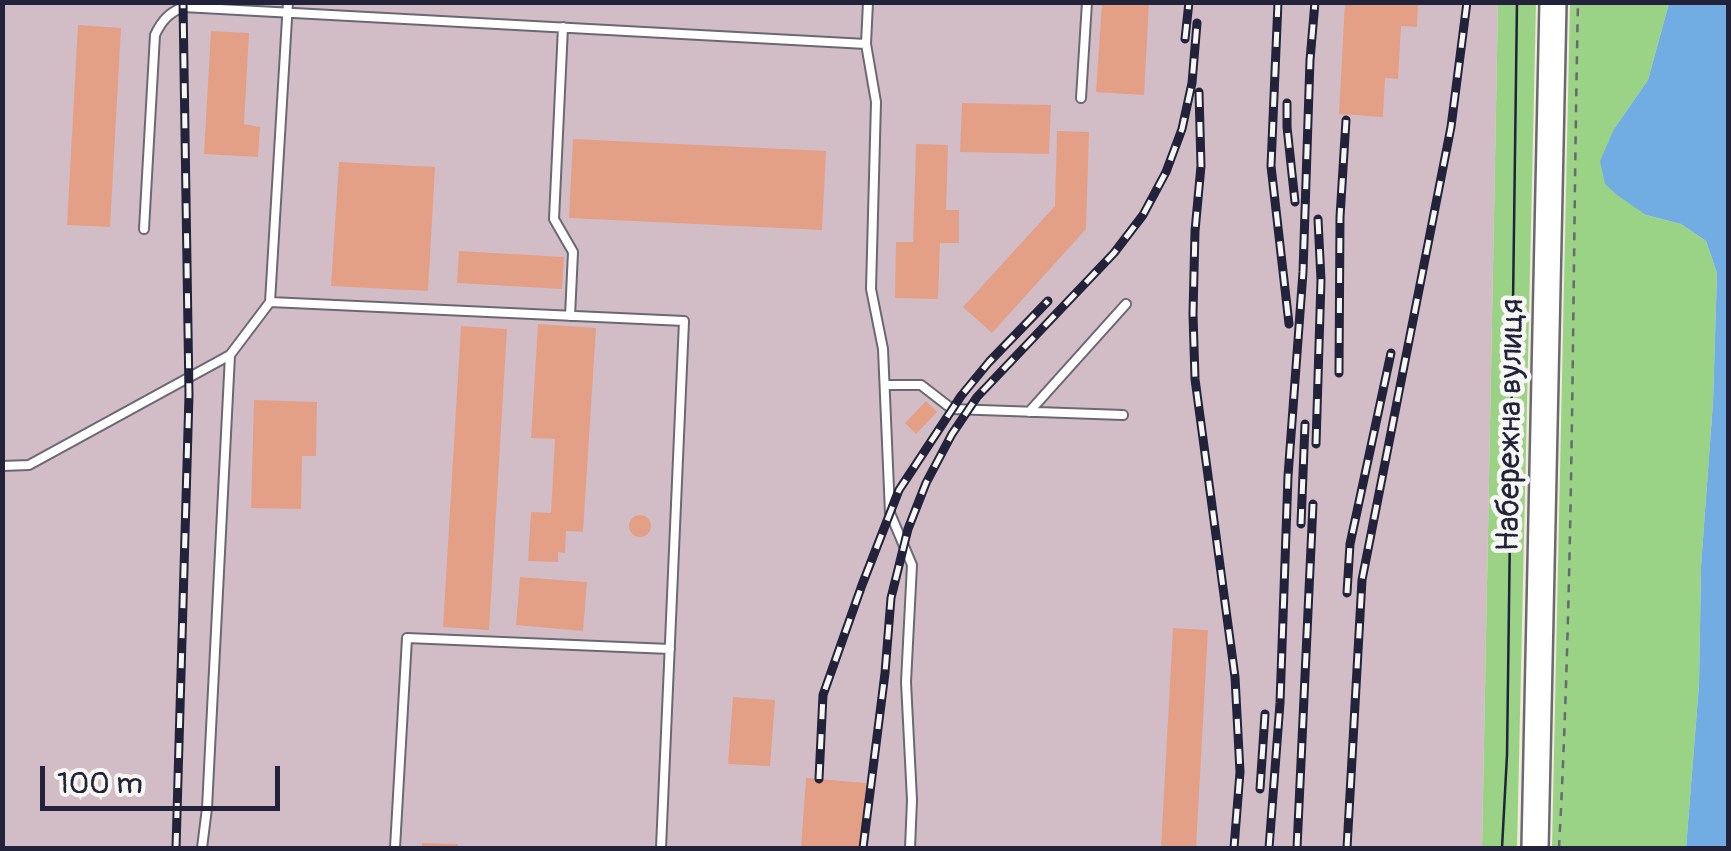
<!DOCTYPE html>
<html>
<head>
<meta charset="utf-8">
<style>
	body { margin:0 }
	#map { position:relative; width:1731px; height:851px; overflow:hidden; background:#f1ead7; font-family:Pangolin,sans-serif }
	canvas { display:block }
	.frame { position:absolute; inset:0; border:5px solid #22223b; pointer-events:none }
	.scale { position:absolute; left:40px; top:766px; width:240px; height:45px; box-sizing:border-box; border:5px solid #22223b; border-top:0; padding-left:12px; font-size:30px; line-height:35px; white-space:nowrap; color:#22223b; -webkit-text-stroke:8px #f6f6f2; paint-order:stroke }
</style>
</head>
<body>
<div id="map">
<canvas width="1731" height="851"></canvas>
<div class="frame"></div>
<div class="scale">100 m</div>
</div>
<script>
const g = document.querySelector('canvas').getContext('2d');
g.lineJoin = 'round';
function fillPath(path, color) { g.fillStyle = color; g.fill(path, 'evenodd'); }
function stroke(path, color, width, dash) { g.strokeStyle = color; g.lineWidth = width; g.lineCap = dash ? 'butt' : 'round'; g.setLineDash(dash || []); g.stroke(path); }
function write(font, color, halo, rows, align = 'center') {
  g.font = font + ' Pangolin,sans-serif'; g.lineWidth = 9; g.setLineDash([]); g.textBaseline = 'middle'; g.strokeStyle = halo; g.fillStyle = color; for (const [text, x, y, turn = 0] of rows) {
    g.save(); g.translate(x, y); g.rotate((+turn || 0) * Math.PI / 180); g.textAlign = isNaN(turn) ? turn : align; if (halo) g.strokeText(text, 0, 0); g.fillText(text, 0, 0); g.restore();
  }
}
const industrial = new Path2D(`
	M2 3H1498L1482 848H3Z`);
const green = new Path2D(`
	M1498 3H1536L1517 848H1482Z
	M1570 3H1669L1648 80 1614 129 1646 215 1681 224 1706 241 1717 273 1713 402 1701 566 1699 685 1686 848H1552Z`);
const water = new Path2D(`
	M1669 3H1728V848H1686L1699 685 1701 566 1713 402 1717 273 1706 241 1681 224 1646 215 1617 195 1605 184 1600 161 1614 129 1648 80Z`);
const building = new Path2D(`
	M1102 2H1149L1144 95 1096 92Z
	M1345 2H1418L1417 27 1401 26 1398 79 1385 78 1383 117 1339 114Z
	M78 25 121 28 110 227 67 225Z
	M211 31 249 33 244 124 260 127 258 157 204 154Z
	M962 103 1051 105 1049 154 960 152Z
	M1057 131 1089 132 1086 229 992 333 963 307 1055 206Z
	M573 139 826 151 822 230 569 218Z
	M916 144 948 145 946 210H959V243H940L938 299 895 298 896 242H913Z
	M339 162 435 167 428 291 331 286Z
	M459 251 564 257 562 289 457 283Z
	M538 324 596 328 583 532 566 531 565 553 558 552V562L528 561 531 512 551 513 555 439 531 438Z
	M461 326 507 329 489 630 443 627Z
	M254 400 317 402 316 456H302L301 509 251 508Z
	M926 401 937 412 916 434 905 423Z
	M629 526a11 11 0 1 1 22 0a11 11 0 1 1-22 0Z
	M520 577 587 582 583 631 516 625Z
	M1173 628 1208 630 1196 848H1161Z
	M733 697 775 700 770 766 728 764Z
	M806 778 866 783 860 848H801Z
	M422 843 458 844V848H422Z`);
const path = new Path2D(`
	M1559 848C1574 567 1572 284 1578 2`);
const service = new Path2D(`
	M868 2 866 44 876 102 871 289 883 349 890 513 912 565 906 682 912 800 910 848
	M563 27 554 219 573 252 570 316
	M1081 98 1087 2
	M144 229 155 35C162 20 169 13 183 7L866 44
	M270 302 684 321 661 848
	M885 385H921L952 409 1123 415
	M1029 412 1126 304
	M2 466 29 465 230 355 270 302 288 2
	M202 848 207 808 230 355
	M395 848 407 638 670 649`);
const trunk = new Path2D(`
	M1535 848 1553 2`);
const tram = new Path2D(`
	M1502 848 1507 755 1517 2`);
const rail = new Path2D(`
	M1278 2 1271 166 1289 324
	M1185 39 1189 2
	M1199 92 1201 166 1195 231 1193 314 1195 379 1235 677 1240 772 1234 848
	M1287 103V127L1295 202
	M1339 373 1340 217 1346 120
	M1316 444 1321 280 1318 219
	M1301 524 1305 424
	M1347 593 1350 544 1391 353
	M819 779 823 695 862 585 899 490 961 396 989 362 1048 301
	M1260 789 1265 714
	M176 848 189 395 183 2
	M863 848 885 673 891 598 908 529 926 483 952 434 977 397 1114 253 1143 215 1166 172 1182 129 1192 83 1197 23
	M1269 848 1280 703 1288 476 1303 272 1310 60 1315 2
	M1297 848 1313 504
	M1347 848 1362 580 1451 127 1467 2`);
const streetNames = [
	["Набережна вулиця",1512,425,-89]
];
fillPath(industrial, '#d2bdc7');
fillPath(green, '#9bd386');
fillPath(water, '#71ade3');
fillPath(building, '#e4a086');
stroke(service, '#6a6872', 12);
stroke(trunk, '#6a6872', 30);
stroke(path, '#6a6872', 2.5, [8, 8]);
stroke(service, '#fff', 8);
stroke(trunk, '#fff', 25);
stroke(tram, '#22223b', 2.5);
stroke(rail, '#22223b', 9);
stroke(rail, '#f6f6f2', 5, [15]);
write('32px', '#22223b', '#f6f6f2', streetNames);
</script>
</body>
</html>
